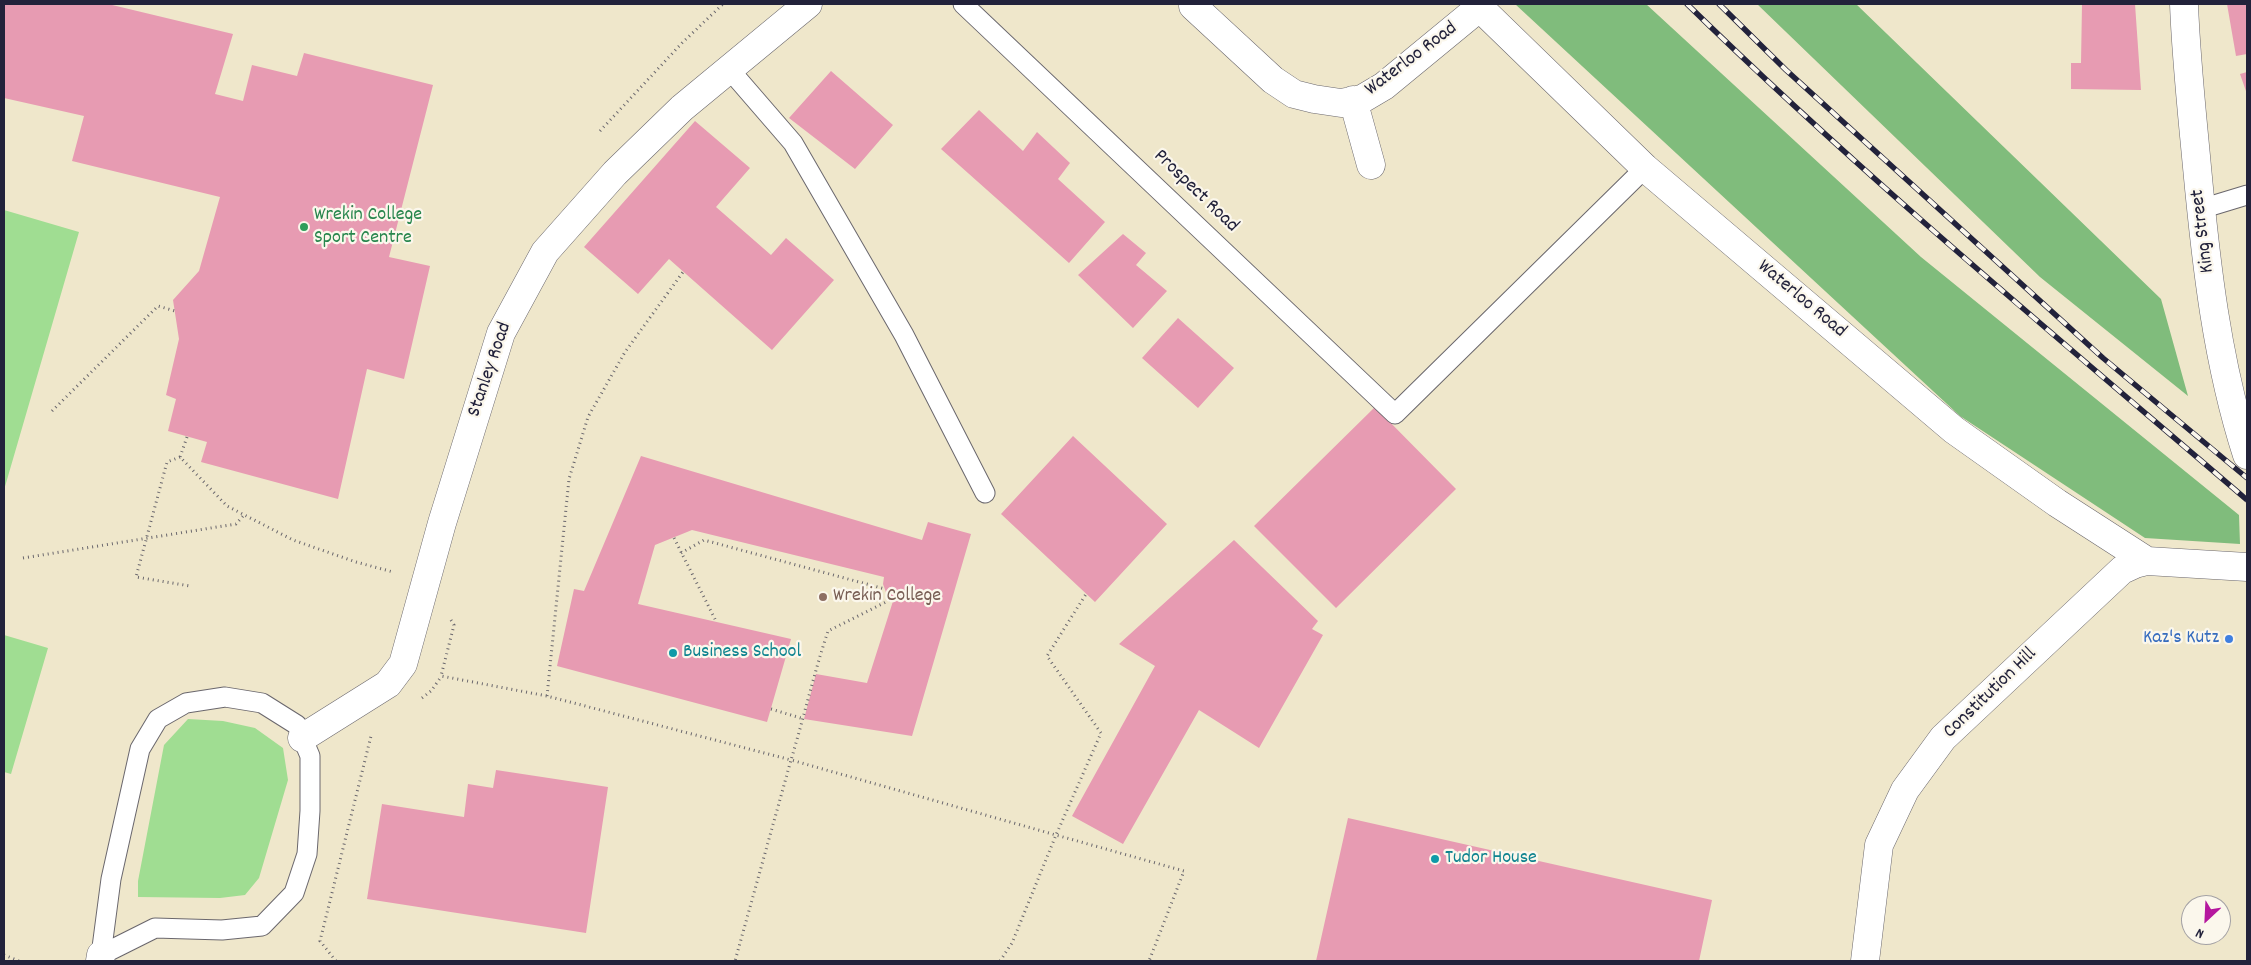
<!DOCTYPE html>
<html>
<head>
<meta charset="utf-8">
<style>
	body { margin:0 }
	#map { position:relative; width:2251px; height:965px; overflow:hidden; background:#efe7cb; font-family:Dekko,sans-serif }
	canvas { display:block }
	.frame { position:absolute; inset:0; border:5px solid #22223b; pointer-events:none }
	.north { position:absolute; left:2181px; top:895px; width:50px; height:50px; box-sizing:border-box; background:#fbf7ec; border:1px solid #a4a2a5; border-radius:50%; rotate:205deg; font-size:14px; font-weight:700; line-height:20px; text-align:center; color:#22223b }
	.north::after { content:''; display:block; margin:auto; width:18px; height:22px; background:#b5179e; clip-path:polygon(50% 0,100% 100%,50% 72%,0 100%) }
</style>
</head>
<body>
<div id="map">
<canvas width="2251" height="965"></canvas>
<div class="frame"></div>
<div class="north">N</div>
</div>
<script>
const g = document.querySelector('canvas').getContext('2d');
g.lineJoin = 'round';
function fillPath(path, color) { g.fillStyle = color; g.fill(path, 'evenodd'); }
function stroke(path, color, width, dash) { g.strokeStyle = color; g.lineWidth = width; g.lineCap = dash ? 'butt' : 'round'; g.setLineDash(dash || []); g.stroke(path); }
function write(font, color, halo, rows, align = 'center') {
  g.font = font + ' Dekko,sans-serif'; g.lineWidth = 4.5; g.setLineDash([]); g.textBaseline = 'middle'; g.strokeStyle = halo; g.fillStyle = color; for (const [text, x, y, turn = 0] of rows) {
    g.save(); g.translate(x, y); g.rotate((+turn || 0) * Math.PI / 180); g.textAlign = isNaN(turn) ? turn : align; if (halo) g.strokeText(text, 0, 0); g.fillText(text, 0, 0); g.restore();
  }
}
const green = new Path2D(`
	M4 210 79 232 4 490Z
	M4 635 48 648 11 774 4 772Z
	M188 719 223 721 255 728 283 748 288 780 259 878 245 895 220 898 138 897V881L164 745Z`);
const forest = new Path2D(`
	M1515 4H1646L1921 257 2239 515 2240 544 2145 538 1960 416Z
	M1757 4H1856L2161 299 2188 396 2040 277Z`);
const building = new Path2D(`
	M4 4H108L233 34 215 94 243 101 252 65 297 76 304 53 433 85 389 257 430 266 404 379 367 369 338 499 201 462 207 442 168 431 176 399 166 395 179 339 173 300 199 271 220 197 72 161 84 116 4 98Z
	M2082 4H2135L2141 90 2071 89V63H2081Z
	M2227 4H2247V54L2236 56Z
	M831 71 893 125 855 169 789 118Z
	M2247 72V94L2240 74Z
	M979 110 1023 151 1037 132 1070 163 1058 179 1105 222 1069 263 941 149Z
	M695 121 750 168 716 207 771 255 786 238 834 280 772 350 669 259 638 294 584 247Z
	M1123 234 1146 253 1136 265 1167 291 1133 328 1078 275Z
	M1178 318 1234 368 1198 408 1142 358Z
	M1375 407 1456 489 1336 608 1254 526Z
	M1073 436 1167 524 1095 602 1001 514Z
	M641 456 922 540 928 522 971 534 912 736 804 719 816 674 867 683 894 598 887 595 883 584 884 577 692 530 655 545 638 604 791 639 767 722 557 666 574 589 584 591Z
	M1234 540 1318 621 1312 629 1323 635 1259 748 1199 710 1123 844 1072 816 1155 666 1119 644Z
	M496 770 608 787 586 933 367 899 382 804 464 817 468 784 493 788Z
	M1348 818 1712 900 1699 961H1316Z`);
const path = new Path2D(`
	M600 131 682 43 723 4
	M52 411 158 306 175 311
	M187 437 180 457 227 506 293 540 356 562 393 572
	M180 457 167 462 136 577 190 586
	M674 538 716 621
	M681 553 704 540 885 589
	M23 558 236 524 244 515
	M894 598 828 631C814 673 804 717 791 760L1056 835 1101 733 1047 656 1086 594
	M451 620 454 625 441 676 547 696 791 760 735 961
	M547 696 569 479 588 417 625 352 683 272
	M422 698 431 691 441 677
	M771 709 804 719
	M4 955 19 961
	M336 961 320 941 371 736
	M1000 961 1012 943 1056 835 1184 871 1149 961`);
const service = new Path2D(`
	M963 4 1395 414 1645 168
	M729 69 793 143 904 335 985 493
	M2201 209 2247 195
	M225 697 262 703 297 725 310 756V811L307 854 294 893 262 926 222 930 155 928 101 955 111 879 140 749 158 719 186 703Z`);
const minor = new Path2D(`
	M1476 4 1645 168 1954 430 2057 503 2147 561
	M1193 6 1273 80 1294 94 1314 99 1341 103 1362 99 1384 86 1480 7
	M1353 100 1371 165
	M302 738 388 684 403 664 442 523 501 333 545 252 615 173 682 108 808 4
	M100 961 101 955
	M1865 961 1879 845 1905 790 1943 738 2122 570 2135 564 2147 561 2247 567`);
const tertiary = new Path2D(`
	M2184 4C2186 58 2192 113 2197 167 2206 264 2217 362 2247 455`);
const rail = new Path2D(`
	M1687 4C1865 178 2058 338 2247 500
	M1719 4 1786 70 2103 358 2247 478`);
const markers = [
	[304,227,5,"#2e9e5b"],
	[823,597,5,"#8d6e63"],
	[2229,639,5,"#3f7fe0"],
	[673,653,5,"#0f9aa8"],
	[1435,859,5,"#0f9aa8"]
];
const streetNames = [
	["Waterloo Road",1412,60,-37],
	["Prospect Road",1195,192,44],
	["King Street",2204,231,-97],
	["Waterloo Road",1801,300,40],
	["Stanley Road",491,370,-71],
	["Constitution Hill",1991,694,-44]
];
const leisureNames = [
	["Wrekin College",314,216],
	["Sport Centre",314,239]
];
const educationNames = [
	["Wrekin College",833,597]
];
const shopNames = [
	["Kaz's Kutz",2219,639]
];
const cultureNames = [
	["Business School",683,653],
	["Tudor House",1445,859]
];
fillPath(green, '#a0dd92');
fillPath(forest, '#80bc7c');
fillPath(building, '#e79bb2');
stroke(service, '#6a676d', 21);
stroke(minor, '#6a676d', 29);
stroke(tertiary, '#6a676d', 29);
stroke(path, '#6a676d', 3, [1, 4]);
stroke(service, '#fff', 19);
stroke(minor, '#fff', 28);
stroke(tertiary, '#fff', 28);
stroke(rail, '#22223b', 5.5);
stroke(rail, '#fbf7ec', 4, [11]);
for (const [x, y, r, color] of markers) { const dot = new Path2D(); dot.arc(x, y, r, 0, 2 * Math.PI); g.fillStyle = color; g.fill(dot); stroke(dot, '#fbf7ec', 2); }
write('20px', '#22223b', '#fbf7ec', streetNames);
write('20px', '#27864d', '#fbf7ec', leisureNames, 'left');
write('20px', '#785e54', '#fbf7ec', educationNames, 'left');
write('20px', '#366cbe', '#fbf7ec', shopNames, 'right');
write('20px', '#0d838f', '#fbf7ec', cultureNames, 'left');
</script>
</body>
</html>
